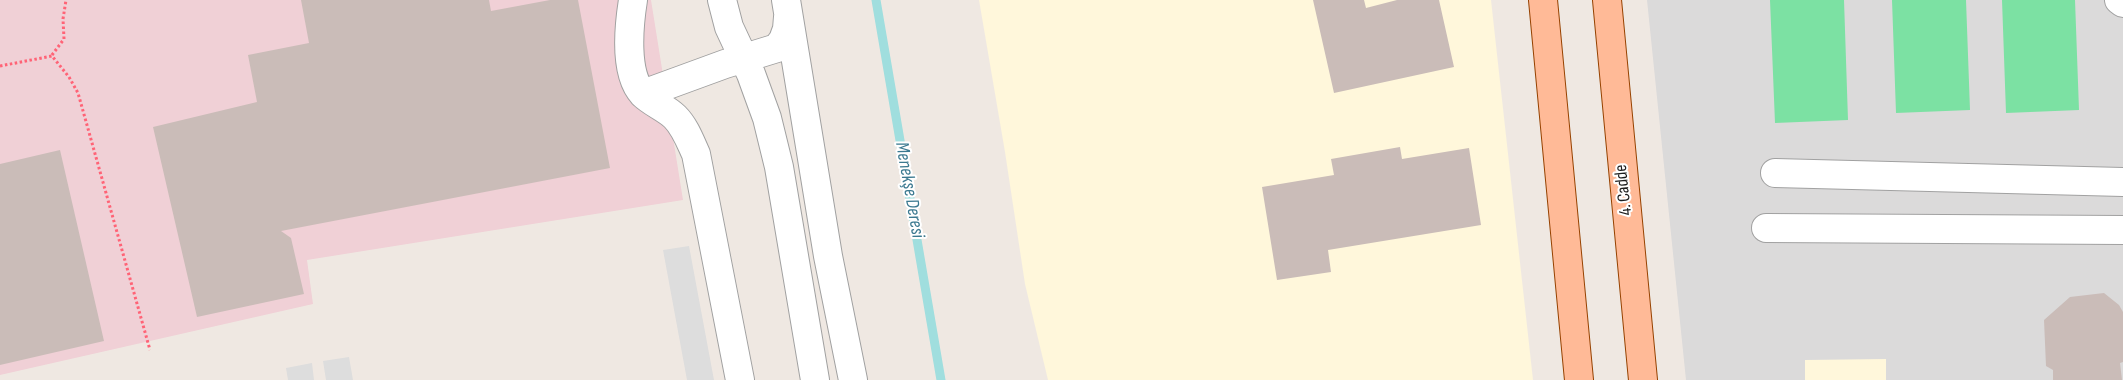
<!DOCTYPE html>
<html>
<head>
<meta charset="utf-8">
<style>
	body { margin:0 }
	canvas { display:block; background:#efe8e2 }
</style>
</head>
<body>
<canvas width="2123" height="380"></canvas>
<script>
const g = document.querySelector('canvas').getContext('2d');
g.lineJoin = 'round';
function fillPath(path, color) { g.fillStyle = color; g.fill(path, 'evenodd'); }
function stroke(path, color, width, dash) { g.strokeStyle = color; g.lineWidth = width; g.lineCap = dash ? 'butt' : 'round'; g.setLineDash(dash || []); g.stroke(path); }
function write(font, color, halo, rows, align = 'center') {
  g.font = font + ' "Sofia Sans Condensed",sans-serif'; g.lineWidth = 4; g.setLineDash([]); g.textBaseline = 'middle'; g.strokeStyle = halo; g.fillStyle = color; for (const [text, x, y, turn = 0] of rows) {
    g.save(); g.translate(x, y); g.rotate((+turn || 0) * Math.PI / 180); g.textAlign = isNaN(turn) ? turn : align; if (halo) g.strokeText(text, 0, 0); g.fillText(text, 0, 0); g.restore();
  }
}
const residential = new Path2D(`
	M1647 0H2123V380H1686Z`);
const commercial = new Path2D(`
	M0 0H651L683 200 307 260 313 304 0 375Z`);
const education = new Path2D(`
	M979 0H1491L1533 380H1048L1025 284 1005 152Z
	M1886 359V380H1805V360Z`);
const pitch = new Path2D(`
	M1770 0H1844L1848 120 1775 123Z
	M1892 0H1966L1970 110 1896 113Z
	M2002 0H2075L2079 110 2006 113Z`);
const parking = new Path2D(`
	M689 246 714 380H687L663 250Z
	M349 357 353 380H326L323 361Z
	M312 363 314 380H288L286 368Z`);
const stream = new Path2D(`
	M876 0 941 380`);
const building = new Path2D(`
	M301 0H489L491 11 550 0H578L610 168 281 231 291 238 304 294 197 317 153 127 257 102 248 55 309 43Z
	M1313 0H1364L1366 8 1397 0H1439L1454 67 1334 93Z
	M1400 147 1402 159 1469 148 1481 225 1328 250 1331 272 1277 280 1262 187 1334 175 1331 159Z
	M60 150 104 341 0 365V164Z
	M2104 293 2119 305 2123 312V362L2120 363 2122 380H2053V370L2046 366 2044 320 2070 297Z`);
const path = new Path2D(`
	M52 55 64 39 63 19 66 0
	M0 66 52 56 69 77 78 93 150 350`);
const minor = new Path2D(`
	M633 0C629 25 624 74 643 94 652 103 666 108 675 117 685 127 690 141 696 154L740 380
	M722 0 729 27 751 74 767 118 779 167 815 380
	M786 0 828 256 853 380
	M2119 0 2123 3
	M643 94 725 64 777 48 783 40 787 29 788 17
	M1775 173 2123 182
	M1766 228 2123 230`);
const major = new Path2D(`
	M1543 0 1579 380
	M1607 0 1643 380`);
const streetNames = [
	["4. Cadde",1624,190,-96]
];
const waterNames = [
	["Menekşe Deresi",909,190,80]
];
fillPath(residential, '#dbdada');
fillPath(commercial, '#f0d0d6');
fillPath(education, '#fff7db');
fillPath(pitch, '#7ce1a3');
fillPath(parking, '#ddd');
stroke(stream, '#a0dede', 9);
fillPath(building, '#cabcb8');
stroke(minor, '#a1a1a1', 30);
stroke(major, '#964200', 30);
stroke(path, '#ff6376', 3, [2.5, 2.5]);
stroke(minor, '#fff', 28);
stroke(major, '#ffba97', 28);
write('18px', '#1d1d1d', '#fff', streetNames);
write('italic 19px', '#3b7990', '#fff', waterNames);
</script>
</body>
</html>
